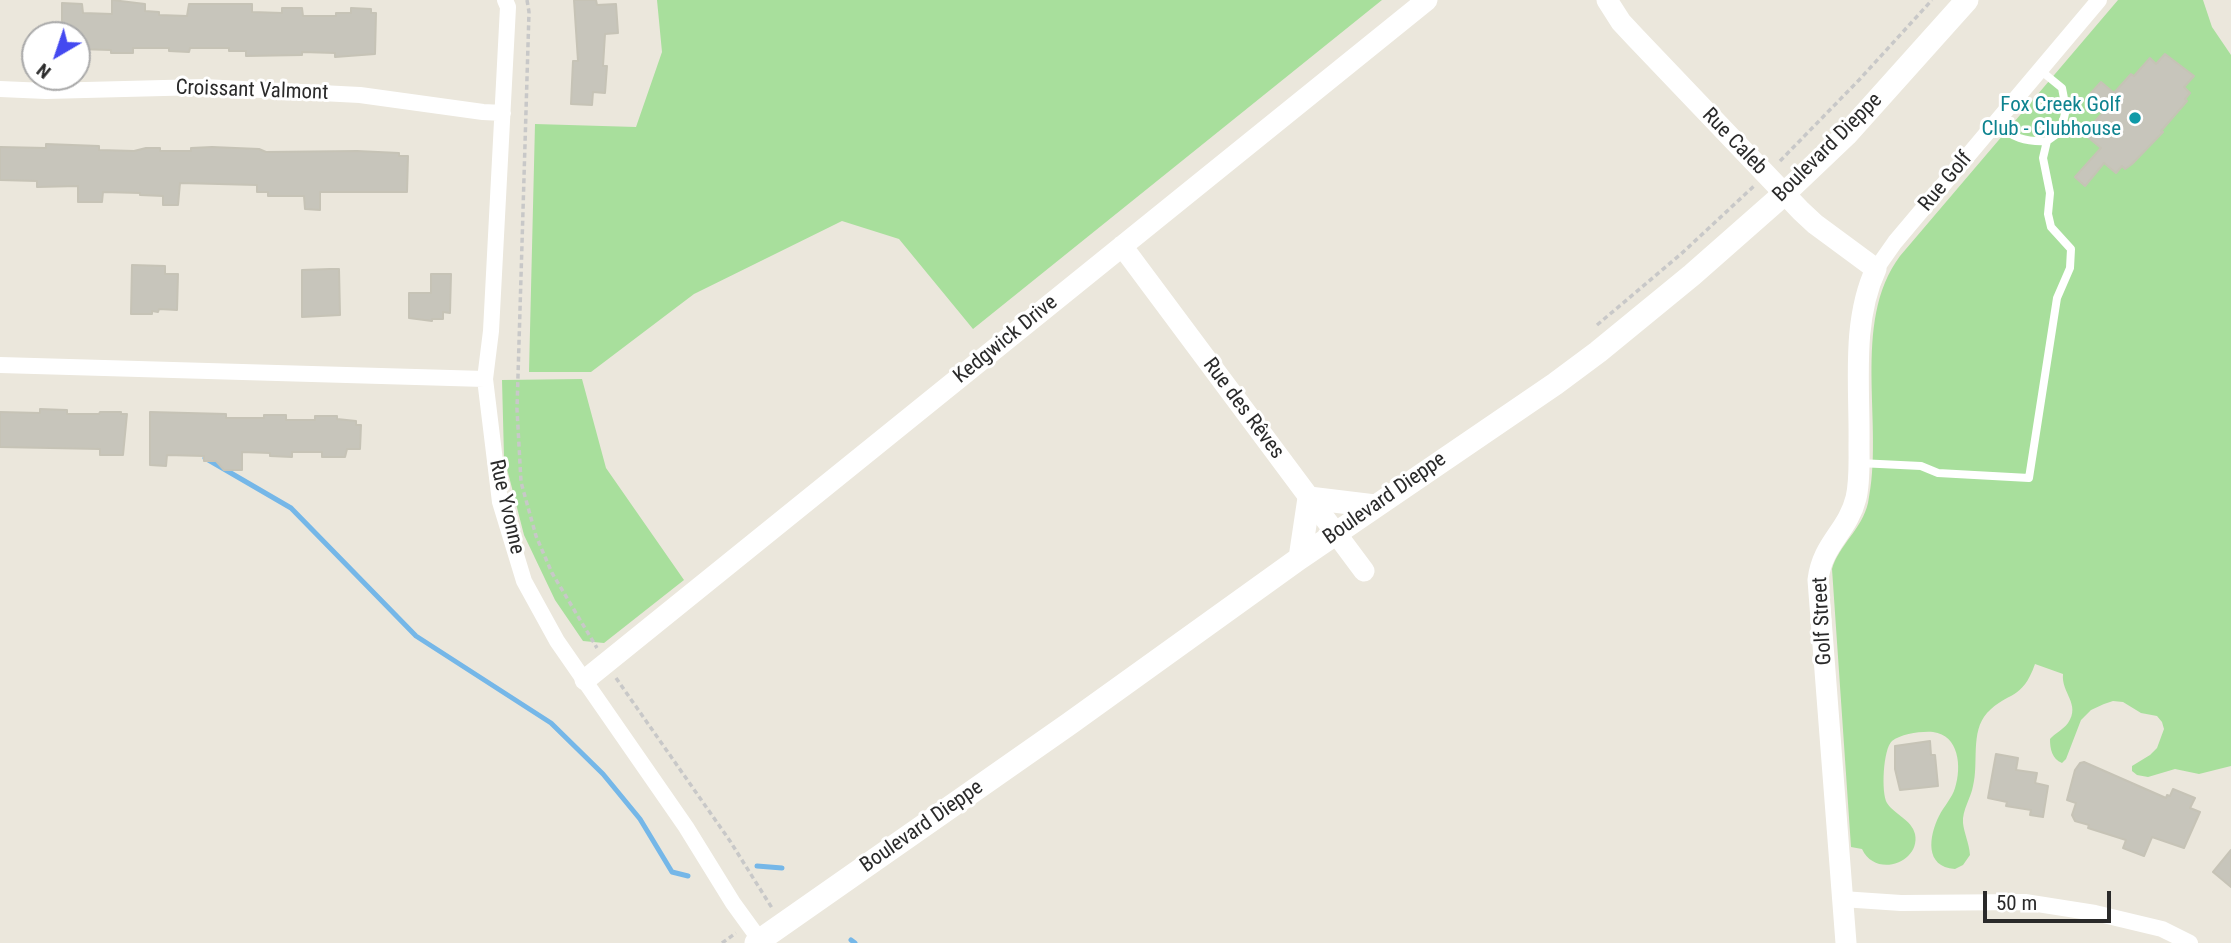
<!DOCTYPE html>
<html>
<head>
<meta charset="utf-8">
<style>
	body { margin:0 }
	#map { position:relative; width:2231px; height:943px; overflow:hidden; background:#ebe7dc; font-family:"Roboto Condensed",sans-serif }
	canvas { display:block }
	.north { position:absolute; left:21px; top:21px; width:70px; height:70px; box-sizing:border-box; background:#fff; border:2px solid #aaa; border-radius:50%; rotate:219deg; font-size:19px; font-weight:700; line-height:28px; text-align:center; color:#2a2a2a }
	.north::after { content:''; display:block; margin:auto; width:24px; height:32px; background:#4449f0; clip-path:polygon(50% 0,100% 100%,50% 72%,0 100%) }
	.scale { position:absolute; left:1983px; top:891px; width:128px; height:32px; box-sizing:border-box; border:4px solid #2a2a2a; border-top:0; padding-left:9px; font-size:21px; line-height:24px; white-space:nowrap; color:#2a2a2a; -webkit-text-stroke:5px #fff; paint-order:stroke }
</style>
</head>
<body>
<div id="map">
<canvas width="2231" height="943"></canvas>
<div class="north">N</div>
<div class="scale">50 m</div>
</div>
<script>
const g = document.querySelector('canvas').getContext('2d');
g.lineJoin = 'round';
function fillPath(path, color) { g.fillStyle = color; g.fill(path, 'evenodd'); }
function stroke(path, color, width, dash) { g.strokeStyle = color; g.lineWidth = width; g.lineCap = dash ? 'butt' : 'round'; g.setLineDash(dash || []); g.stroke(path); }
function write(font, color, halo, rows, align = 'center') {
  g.font = font + ' "Roboto Condensed",sans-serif'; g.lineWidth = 6; g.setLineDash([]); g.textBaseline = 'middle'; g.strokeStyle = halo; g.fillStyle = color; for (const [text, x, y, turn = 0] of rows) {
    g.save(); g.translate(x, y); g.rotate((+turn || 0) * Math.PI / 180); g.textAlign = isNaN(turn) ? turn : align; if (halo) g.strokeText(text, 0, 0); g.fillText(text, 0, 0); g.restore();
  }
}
const green = new Path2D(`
	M657 0H1382L973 329 899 239 842 221 694 294 591 372H529L535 124 636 127 662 52Z
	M2118 0H2203L2212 27 2231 55V766L2199 774 2175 769 2148 777 2137 775 2132 771V766L2150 755 2157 748 2164 729 2162 722 2157 716 2141 713 2123 702 2113 701 2104 704 2091 710 2081 720 2066 759 2062 763C2052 759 2050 749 2050 739 2055 733 2063 730 2068 723 2081 704 2061 693 2063 674L2035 664C2022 701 2008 691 1987 713 1970 732 1979 763 1973 786 1971 798 1962 810 1963 823 1964 833 1969 843 1970 855L1963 865 1955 869C1924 867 1929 836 1939 816 1944 806 1952 798 1955 788 1962 767 1959 735 1933 732 1921 731 1901 734 1892 741 1883 749 1881 793 1887 803 1894 814 1912 820 1915 834 1921 862 1876 879 1862 849L1851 847 1832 569C1839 545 1862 529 1868 503 1885 426 1850 323 1900 256Z
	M582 379 606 468 684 580 604 643 583 641 555 600 524 535 504 457 502 380Z`);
const stream = new Path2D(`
	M205 458 291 508 416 636 551 723 603 774 640 819 672 872 688 876
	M757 866 782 868
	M851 940 855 943`);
const building = new Path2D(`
	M112 0 145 4V11L159 12V15L187 16 189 4H252V12L282 13V8H302L303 16H336V13H351V8L371 9V13H376L375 54 335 57V53L302 52V55L246 56V51H229V48H190L189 52 169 51V48H133V53H111V50L77 49V35H62V3L82 4 83 13 112 14Z
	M574 0H596L597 5 616 4 618 33 605 34 603 66H607L605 93 593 92 592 105 571 104 573 61H578Z
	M2165 54 2194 76 2184 87 2190 93 2185 99 2187 101 2161 131 2163 132 2132 164 2125 169 2122 166 2116 173 2104 163 2085 186 2075 177 2101 148 2084 134 2106 109 2090 94 2101 82 2114 93 2131 74 2134 76 2150 58 2156 64Z
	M46 144 99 146V150L134 151 146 148H160V151H191V148L212 147 259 149 266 152 357 151 399 153V156H408L407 192H320V210L305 209 304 196H268V192H257V185L180 183 178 205H163V196L140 195V193L103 192 102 202H78V186L37 187V181L0 180V147L46 148Z
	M132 265 165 266V274H178L177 310 159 309 158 312 152 311V314H131Z
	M330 269H339L340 315 302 317V270Z
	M431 274H451L450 313 443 312V319H432V321L409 318V293H431Z
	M40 409 67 410V414H99L100 412H121V414H127L123 455H100V449L0 447V412L40 413Z
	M150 412 226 414V418H264V415H286V420H315V416H337V419L356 421V425H361L360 449H347L345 457H322V452H292V457L270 456V453L242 452V470H224L216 461H204V456L167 455 166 466 150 465Z
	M1930 741 1931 755H1935L1938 786 1900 790 1895 769V746Z
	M1996 754 2018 758 2016 770 2037 773 2035 783 2048 786 2043 817 2030 815 2031 810 2006 806 2007 802 1988 798Z
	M2084 762 2166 798 2167 795 2170 796 2173 789 2195 798 2190 808 2200 812 2184 848 2152 837 2144 856 2123 848 2126 840 2088 828 2089 825 2075 821 2072 815 2076 803 2067 800 2075 770 2080 763Z
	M2231 850V887L2213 872Z`);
const path = new Path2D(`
	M527 0 529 12 517 409 521 482 536 536 552 573 597 648
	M1780 161 1859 80 1932 0
	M1597 325 1681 254 1754 186
	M616 678 730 841 772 908
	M722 943 736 933`);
const service = new Path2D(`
	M1995 123C2013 138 2025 142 2047 141
	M1859 463 1921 466 1938 473 2029 478 2057 298 2070 268 2071 249 2051 227 2048 214 2050 193 2043 158 2047 141 2061 131 2066 109 2062 88 2040 70`);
const minor = new Path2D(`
	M505 0 508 7 491 331 485 379 500 502 524 581 557 641 686 827 733 903 762 943
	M0 89 46 91 203 87 360 95 483 112 503 113
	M1876 269 1895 242 2099 0
	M0 365 485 379
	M1842 899 1901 903 2025 902 2095 913 2162 929 2190 943`);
const tertiary = new Path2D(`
	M1607 0 1621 22 1635 37 1801 211 1815 224 1876 269C1851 322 1860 387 1859 444 1859 462 1860 481 1856 498 1848 531 1822 544 1818 580L1846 943
	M1122 246 1364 571
	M585 680 1427 0`);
const secondary = new Path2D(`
	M1300 558 1309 498 1375 506
	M756 943 1069 724 1300 558 1555 384 1598 352 1692 275 1784 194 1846 135 1967 0`);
const markers = [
	[2135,118,7,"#0f9aa8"]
];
const streetNames = [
	["Croissant Valmont",252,91,2],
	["Rue Caleb",1734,142,46],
	["Boulevard Dieppe",1828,148,-45],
	["Rue Golf",1946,182,-50],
	["Kedgwick Drive",1006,340,-39],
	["Rue des Rêves",1243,409,53],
	["Boulevard Dieppe",1385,499,-35],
	["Rue Yvonne",506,507,77],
	["Golf Street",1823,621,-93],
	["Boulevard Dieppe",922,827,-35]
];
const cultureNames = [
	["Fox Creek Golf",2121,106],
	["Club - Clubhouse",2121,130]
];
fillPath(green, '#a8df9c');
stroke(stream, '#75b7e8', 5);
fillPath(building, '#c7c5bb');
stroke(building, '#c6c3b6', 2);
stroke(path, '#c8c8c8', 3.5, [5, 3.5]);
stroke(service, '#fff', 8);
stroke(minor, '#fff', 16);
stroke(tertiary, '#fff', 21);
stroke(secondary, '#fff', 23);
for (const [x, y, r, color] of markers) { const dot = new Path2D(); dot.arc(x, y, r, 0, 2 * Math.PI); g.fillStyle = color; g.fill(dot); stroke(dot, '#fff', 2.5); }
write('21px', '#2a2a2a', '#fff', streetNames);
write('21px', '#0d838f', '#fff', cultureNames, 'right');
</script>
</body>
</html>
